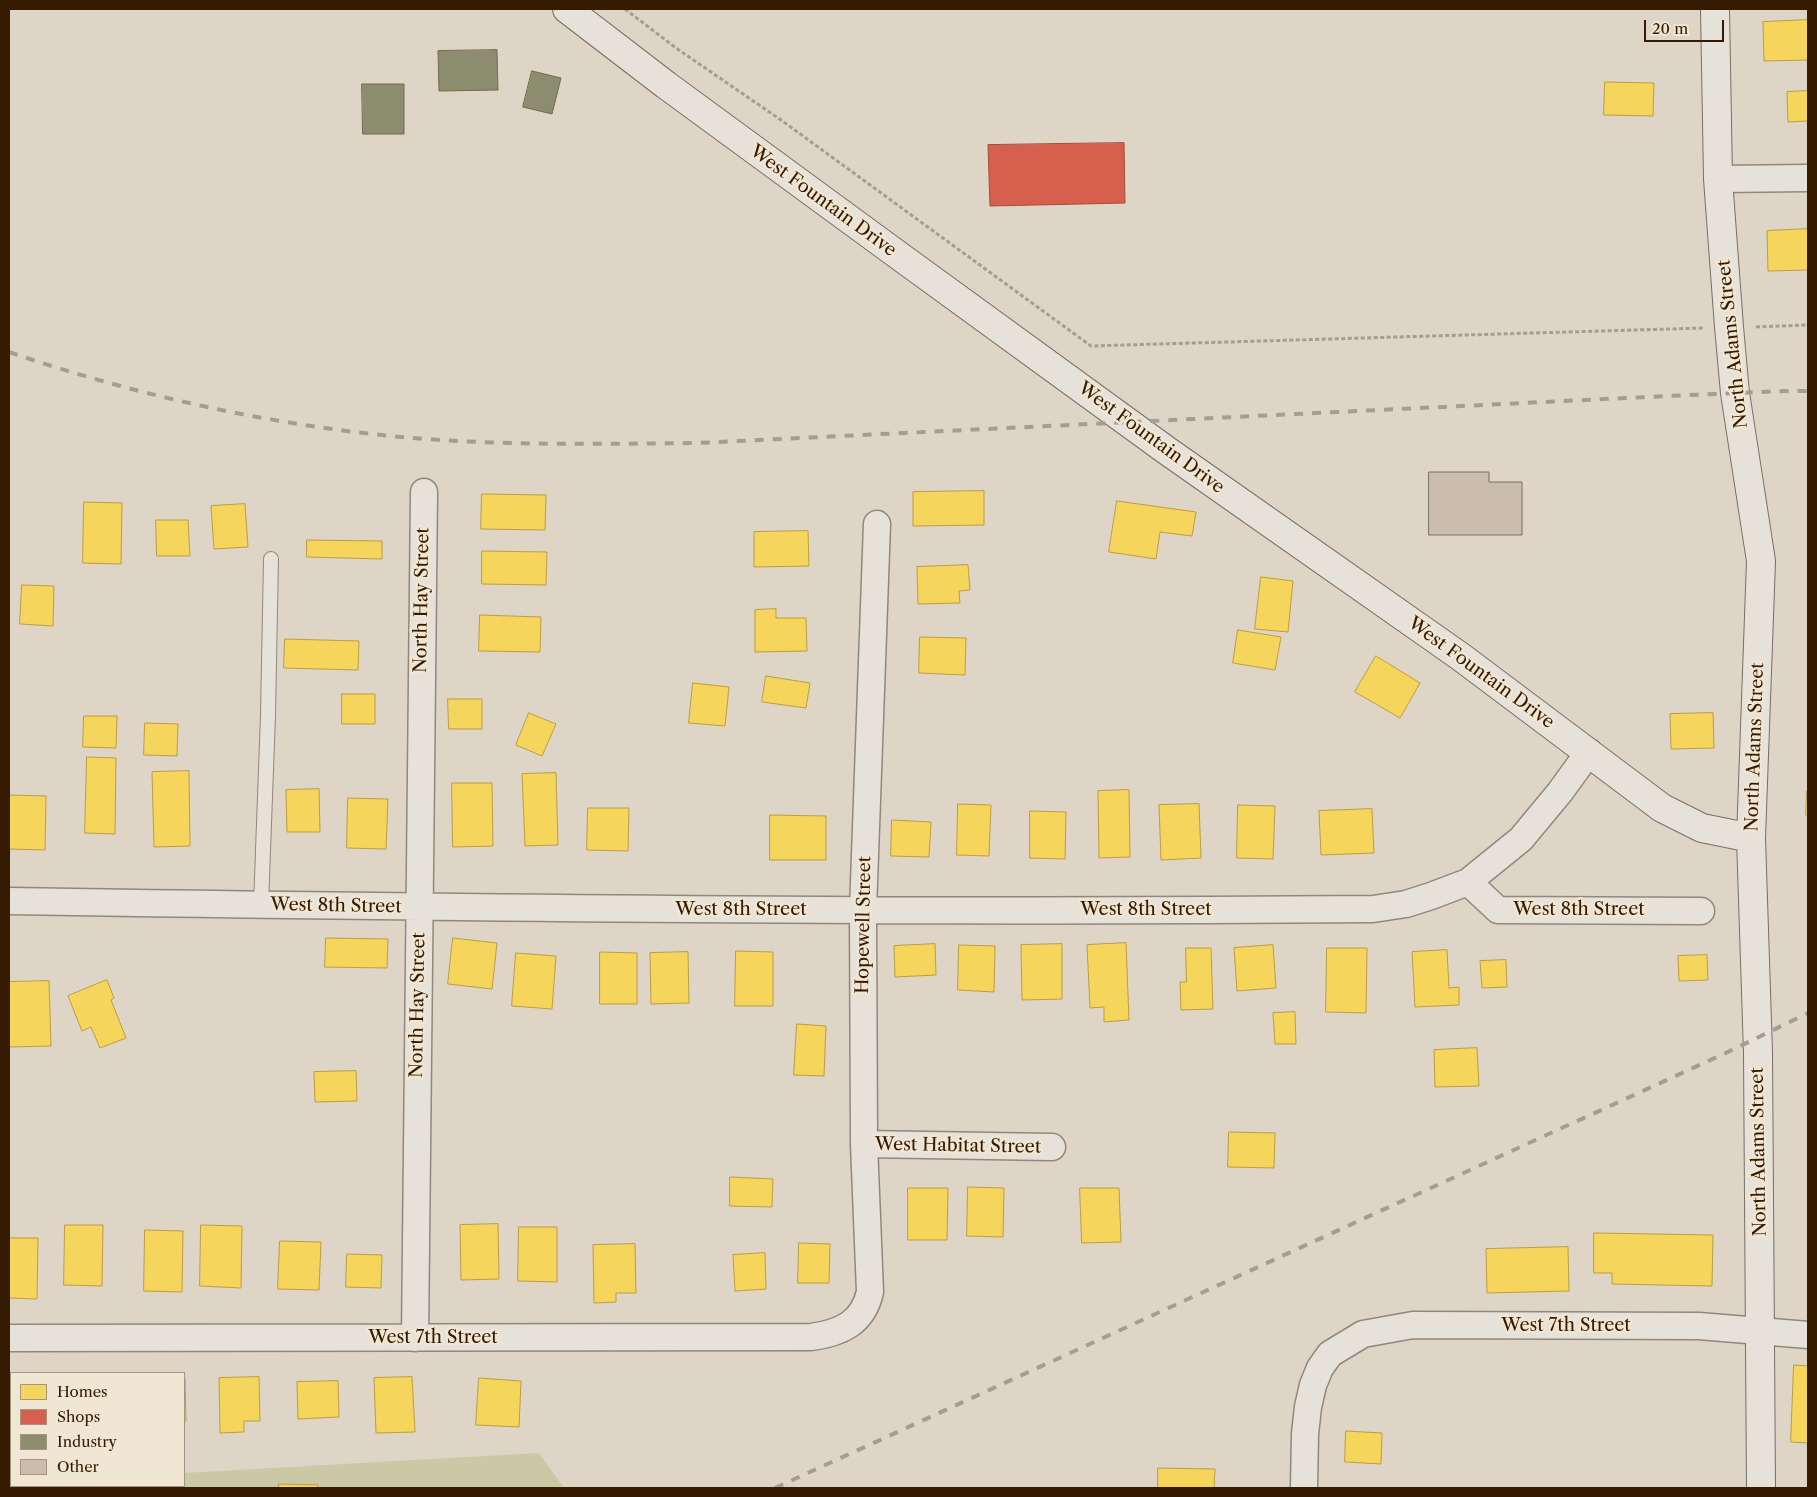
<!DOCTYPE html>
<html>
<head>
<meta charset="utf-8">
<style>
	body { margin:0 }
	#map { position:relative; width:1817px; height:1497px; overflow:hidden; background:#ded5c6; font-family:"Libre Caslon Text",serif }
	canvas { display:block }
	.frame { position:absolute; inset:0; border:10px solid #341b02; pointer-events:none }
	.legend { position:absolute; left:10px; top:1372px; width:175px; height:115px; box-sizing:border-box; background:#f0e6d3; border:1px solid #a5957f; margin:0; padding:6px 9px; list-style:none; font-size:15px; color:#341b02 }
	.legend li { display:flex; align-items:center; gap:10px; height:25px }
	.legend b { width:25px; border:1px solid #a5957f }
	.scale { position:absolute; left:1644px; top:20px; width:80px; height:22px; box-sizing:border-box; border:2px solid #341b02; border-top:0; padding-left:6px; font-size:15px; line-height:18px; white-space:nowrap; color:#341b02; -webkit-text-stroke:4px #f0e6d3; paint-order:stroke }
</style>
</head>
<body>
<div id="map">
<canvas width="1817" height="1497"></canvas>
<div class="frame"></div>
<ul class="legend">
<li><b style="height:14px;background:#f6d55c"></b>Homes</li>
<li><b style="height:14px;background:#d6604d"></b>Shops</li>
<li><b style="height:14px;background:#8c8c6e"></b>Industry</li>
<li><b style="height:14px;background:#cbbdae"></b>Other</li>
</ul>
<div class="scale">20 m</div>
</div>
<script>
const g = document.querySelector('canvas').getContext('2d');
g.lineJoin = 'round';
function fillPath(path, color) { g.fillStyle = color; g.fill(path, 'evenodd'); }
function stroke(path, color, width, dash) { g.strokeStyle = color; g.lineWidth = width; g.lineCap = dash ? 'butt' : 'round'; g.setLineDash(dash || []); g.stroke(path); }
function write(font, color, halo, rows, align = 'center') {
  g.font = font + ' "Libre Caslon Text",serif'; g.lineWidth = 5; g.setLineDash([]); g.textBaseline = 'middle'; g.strokeStyle = halo; g.fillStyle = color; for (const [text, x, y, turn = 0] of rows) {
    g.save(); g.translate(x, y); g.rotate((+turn || 0) * Math.PI / 180); g.textAlign = isNaN(turn) ? turn : align; if (halo) g.strokeText(text, 0, 0); g.fillText(text, 0, 0); g.restore();
  }
}
const green = new Path2D(`
	M539 1453 564 1488H9V1484H11V1486H184V1473Z`);
const homes = new Path2D(`
	M1808 20V60L1764 61 1763 22Z
	M1605 82 1654 83 1653 116 1604 115Z
	M1808 91V121L1788 122 1787 92Z
	M1808 229V270L1768 271 1767 231Z
	M984 491V525L913 526V492Z
	M482 494 546 495 545 530 481 529Z
	M1117 501 1196 512 1192 536 1160 532 1156 559 1109 552Z
	M84 502 122 503 121 564 83 563Z
	M245 504 248 547 214 549 211 506Z
	M156 520H188L190 556H157Z
	M808 531 809 566 754 567V532Z
	M307 540 382 541V559L307 557Z
	M482 551 547 552 546 585 482 584Z
	M968 565 970 590 959 591 960 603 918 604 917 567Z
	M1261 577 1293 581 1288 632 1255 629Z
	M22 585 54 586 53 626 20 624Z
	M776 609V618H806L807 651 755 652V610Z
	M480 615 541 617 540 652 479 651Z
	M1238 630 1281 637 1275 670 1233 663Z
	M920 637 966 638 965 675 919 673Z
	M285 639 359 641 358 670 284 668Z
	M1376 656 1420 683 1400 718 1355 692Z
	M766 676 810 683 806 708 762 702Z
	M693 683 729 687 725 726 689 723Z
	M342 694H375V724H342Z
	M448 699H482V729H449Z
	M529 713 556 724 542 756 516 745Z
	M1713 713 1714 748 1671 749 1670 714Z
	M84 716H117L116 748 83 747Z
	M145 723 178 724 177 756 144 755Z
	M87 757 116 758 115 834 85 833Z
	M189 771 190 846 154 847 152 772Z
	M556 773 558 845 525 846 522 774Z
	M452 783H492L493 846 453 847Z
	M319 789 320 832H287L286 790Z
	M1129 790 1130 857 1099 858 1098 791Z
	M1807 791H1808V815H1806Z
	M9 795 46 796 45 850 9 849Z
	M348 798 388 799 386 849 347 848Z
	M958 804 991 805 989 856 957 855Z
	M1199 804 1201 858 1161 860 1159 805Z
	M1238 805 1275 806 1273 859 1237 858Z
	M588 808H629L628 851 587 850Z
	M1372 809 1374 853 1321 855 1319 811Z
	M1030 811 1066 812 1065 859 1030 858Z
	M770 815 826 816V860H770Z
	M892 820 931 822 929 857 891 856Z
	M326 938 388 939 387 968 325 967Z
	M453 938 497 943 492 989 448 984Z
	M1126 943 1129 1020 1104 1022V1007L1090 1008 1087 945Z
	M935 944 936 975 895 977 894 946Z
	M1062 944V999L1022 1000 1021 945Z
	M959 945 995 946 994 992 958 990Z
	M1273 945 1276 988 1237 991 1234 948Z
	M1186 948H1211L1213 1009 1181 1010 1180 982H1186Z
	M1327 948H1367L1366 1013 1326 1012Z
	M1447 950 1449 988 1459 987V1005L1415 1007 1412 952Z
	M736 951 773 952V1006H735Z
	M600 952 637 953V1004H600Z
	M688 952 689 1003 651 1004 650 953Z
	M516 953 556 956 552 1009 512 1006Z
	M1707 955 1708 980 1679 981 1678 956Z
	M1506 960 1507 987 1482 988 1480 961Z
	M107 980 114 998 111 1000 126 1038 100 1048 91 1027 82 1031 68 996Z
	M49 981 51 1046 9 1047V982Z
	M1295 1012 1296 1044H1275L1273 1013Z
	M797 1024 826 1026 824 1076 794 1075Z
	M1477 1048 1479 1086 1435 1087 1434 1050Z
	M356 1071 357 1101 315 1102 314 1072Z
	M1229 1132 1275 1133 1274 1168 1228 1167Z
	M730 1177 773 1179 772 1207 730 1206Z
	M968 1187 1004 1188 1003 1237 967 1236Z
	M908 1188H948L947 1240H908Z
	M1080 1188H1119L1121 1242 1082 1243Z
	M498 1224 499 1279 461 1280 460 1225Z
	M65 1225H103L102 1286 64 1285Z
	M201 1225 242 1226 241 1288 200 1286Z
	M519 1227H557V1282L518 1281Z
	M145 1230 183 1231 182 1292 144 1291Z
	M1594 1233 1713 1235 1712 1286 1612 1284V1273H1594Z
	M9 1238H38L37 1299 9 1298Z
	M280 1241 321 1242 319 1290 278 1289Z
	M799 1243 830 1244 829 1283H798Z
	M635 1244 636 1293H616V1302L594 1303 593 1245Z
	M1568 1247 1569 1291 1487 1293 1486 1249Z
	M765 1253 766 1289 735 1291 733 1255Z
	M347 1254 382 1255 381 1288 346 1287Z
	M1794 1365 1808 1366V1443L1791 1442Z
	M259 1377 260 1421H244V1432L220 1433 219 1378Z
	M412 1377 415 1432 376 1433 374 1378Z
	M184 1378H185L186 1421H184Z
	M479 1378 521 1381 519 1427 476 1425Z
	M9 1380H11V1418H9Z
	M338 1381 339 1417 298 1419 297 1382Z
	M1346 1431 1382 1433 1381 1464 1345 1462Z
	M1158 1468 1215 1469 1214 1488H1158Z
	M279 1484 318 1485V1488H279Z`);
const shops = new Path2D(`
	M1124 143 1125 203 990 206 988 145Z`);
const industry = new Path2D(`
	M497 50 498 90 439 91 438 51Z
	M532 71 561 78 552 114 523 107Z
	M362 84H404V134H363Z`);
const building = new Path2D(`
	M1429 472H1489V482H1522V535H1429Z`);
const path = new Path2D(`
	M625 9 676 48 781 120 1091 346 1703 328
	M1756 327 1808 325`);
const lane = new Path2D(`
	M261 905 268 715 271 559`);
const street = new Path2D(`
	M1718 179 1808 178
	M1468 882 1498 910 1701 911
	M9 901C463 908 918 913 1373 909L1406 904 1431 896 1468 882 1521 839 1560 792 1589 752
	M864 1144 1052 1147
	M9 1338 811 1337C841 1333 863 1323 870 1292L864 1144 863 910 877 524
	M415 1338 424 492
	M1304 1488 1305 1434 1308 1407 1313 1385 1320 1368 1330 1354 1363 1334 1413 1325 1699 1326 1808 1335`);
const secondary = new Path2D(`
	M567 9 666 85 898 255 1166 450 1461 657 1662 808 1702 828 1751 838
	M1715 9 1718 179 1729 327 1735 393 1761 561 1751 838 1758 1053 1761 1488`);
const rail = new Path2D(`
	M9 352C132 394 261 423 391 436 493 446 595 444 697 443L1668 396 1784 391H1808
	M775 1488 1728 1052 1808 1013`);
const streetNames = [
	["West Fountain Drive",823,201,36],
	["North Adams Street",1733,344,-96],
	["West Fountain Drive",1151,438,36],
	["North Hay Street",422,600,-89],
	["West Fountain Drive",1481,673,36],
	["North Adams Street",1755,747,-88],
	["West 8th Street",336,906,1],
	["West 8th Street",741,910],
	["West 8th Street",1146,910],
	["West 8th Street",1579,910],
	["Hopewell Street",864,925,-89],
	["North Hay Street",418,1005,-89],
	["West Habitat Street",958,1146,1],
	["North Adams Street",1759,1152,-91],
	["West 7th Street",1566,1326],
	["West 7th Street",433,1338]
];
fillPath(green, '#cbc8a6');
fillPath(homes, '#f6d55c');
stroke(homes, '#bc9d41', 1);
fillPath(shops, '#d6604d');
stroke(shops, '#a54b36', 1);
fillPath(industry, '#8c8c6e');
stroke(industry, '#726a4e', 1);
fillPath(building, '#cbbdae');
stroke(building, '#786f63', 1);
stroke(lane, '#90887c', 16);
stroke(street, '#90887c', 29);
stroke(secondary, '#786f63', 30);
stroke(path, '#a39d94', 3, [4, 2.5]);
stroke(lane, '#e6e1d9', 14);
stroke(street, '#e6e1d9', 26);
stroke(secondary, '#e6e1d9', 28);
stroke(rail, '#a39d94', 4, [9, 9]);
write('18px', '#341b02', '#f0e6d3', streetNames);
</script>
</body>
</html>
